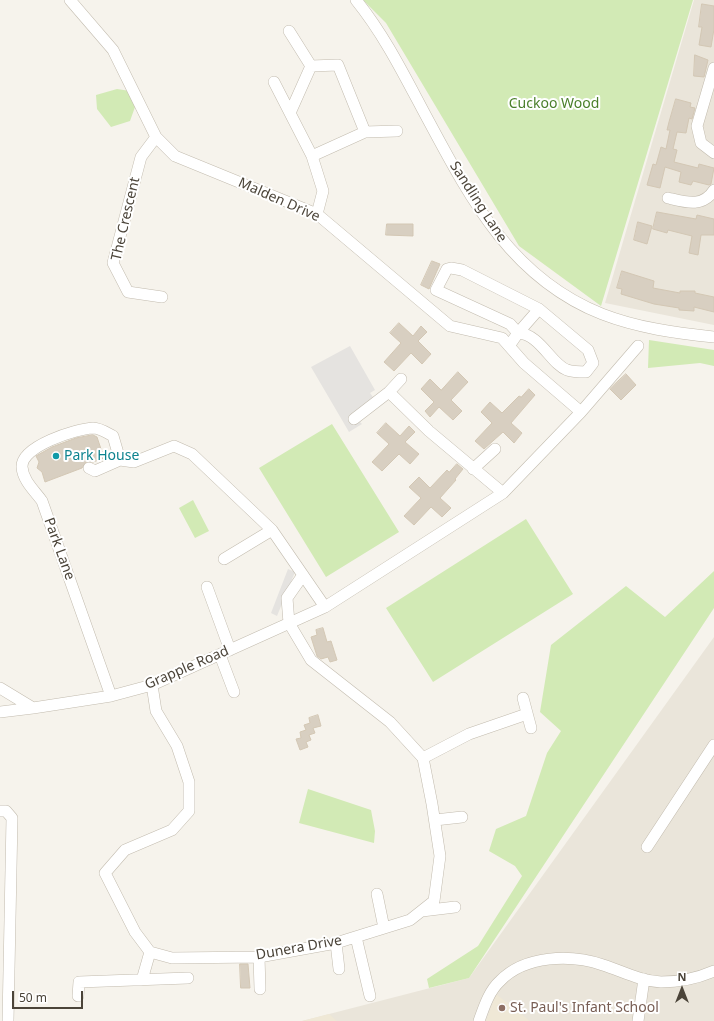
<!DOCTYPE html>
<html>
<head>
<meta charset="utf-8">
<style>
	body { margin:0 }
	#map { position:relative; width:714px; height:1021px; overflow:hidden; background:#f6f3ec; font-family:"Noto Sans",sans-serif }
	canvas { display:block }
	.north { position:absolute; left:662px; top:969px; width:40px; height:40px; -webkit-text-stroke:3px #fff; paint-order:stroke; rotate:0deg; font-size:11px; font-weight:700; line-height:16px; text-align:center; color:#4b4439 }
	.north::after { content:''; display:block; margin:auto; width:14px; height:18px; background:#4b4439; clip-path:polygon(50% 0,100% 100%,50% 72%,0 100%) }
	.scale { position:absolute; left:12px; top:991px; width:71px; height:18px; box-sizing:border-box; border:2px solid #4b4439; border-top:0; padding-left:5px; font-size:12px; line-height:14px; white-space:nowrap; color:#4b4439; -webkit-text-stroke:3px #fff; paint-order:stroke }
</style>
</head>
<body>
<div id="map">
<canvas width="714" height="1021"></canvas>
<div class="north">N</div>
<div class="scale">50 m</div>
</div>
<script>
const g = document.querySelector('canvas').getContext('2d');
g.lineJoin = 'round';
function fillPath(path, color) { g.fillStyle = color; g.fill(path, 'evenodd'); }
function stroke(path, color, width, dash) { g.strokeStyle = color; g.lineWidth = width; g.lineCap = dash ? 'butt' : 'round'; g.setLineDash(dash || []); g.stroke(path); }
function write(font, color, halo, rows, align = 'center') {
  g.font = font + ' "Noto Sans",sans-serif'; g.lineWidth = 4; g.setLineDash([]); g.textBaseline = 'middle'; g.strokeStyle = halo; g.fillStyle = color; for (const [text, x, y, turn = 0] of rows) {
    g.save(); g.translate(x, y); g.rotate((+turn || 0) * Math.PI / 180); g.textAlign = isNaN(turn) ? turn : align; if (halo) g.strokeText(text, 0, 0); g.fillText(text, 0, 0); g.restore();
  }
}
const residential = new Path2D(`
	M694 0H714V325L605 303Z
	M714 637V1021H302L469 978Z`);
const education = new Path2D(`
	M496 994 530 1021H486Z
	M329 1014 337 1021H302Z`);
const green = new Path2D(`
	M363 0H693L601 306 519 246 386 23Z
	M117 89 130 91 135 107 130 121 111 127 97 109 96 95Z
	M649 340 714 350V366L700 363 648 368Z
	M332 424 399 532 326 577 259 468Z
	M193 500 209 531 195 538 179 508Z
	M526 519 573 594 433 682 386 608Z
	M714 571V608L469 978 429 988 427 979 478 946 522 876 515 866 489 851 496 829 526 816 547 753 561 731 540 712 551 645 626 586 665 617Z
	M308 789 371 810 375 831 374 843 299 823Z`);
const parking = new Path2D(`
	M350 346 375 390 370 393 373 397 376 396 360 422 362 424 349 432 311 367Z
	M288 569 295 572 277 616 271 613Z`);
const building = new Path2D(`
	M702 4 714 6V29L711 47 699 45 702 27H699Z
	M695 55 708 60 704 77 694 76Z
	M676 99 691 103 690 107 695 108 692 119 689 118 686 133 677 132 673 149 677 150 674 162 698 168 699 164 714 168 711 184 709 185 693 181 691 185 679 182 681 172 665 167 660 188 647 185 653 164 656 165 661 147 666 149 670 130H667L669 122Z
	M657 212 696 219 697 215 714 219V235H701L698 255 689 253 692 236 668 230 667 233 653 229Z
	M638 222 652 226 647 244 634 240Z
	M387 224H413V236L386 235Z
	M432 261 440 264 429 289 421 285Z
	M622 271 654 281 653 288 680 293V291H695V293L714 297V312L694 307V311L679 310V308L654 304 621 294 622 289 617 288Z
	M399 323 413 336 421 326 427 332 418 341 431 354 422 364 411 353 394 371 384 362 401 343 390 333Z
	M458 372 468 382 451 400 462 411 453 420 439 407 430 417 425 411 434 402 421 389 430 379 441 390Z
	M626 374 636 385 621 400 610 389Z
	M529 389 535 395 511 423 522 433 514 443 503 432 484 449 475 441 492 423 481 412 490 402 502 413 519 396 521 397Z
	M386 423 400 436 409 426 415 432 405 442 419 454 410 464 399 454 382 471 372 462 389 444 377 433Z
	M93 435 97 437 104 458 93 462H86L82 468 45 482 42 472 37 468 39 462 36 456 52 447 76 438Z
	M457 464 463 469 455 479 456 480 440 498 451 508 442 517 431 507 414 525 404 516 421 498 409 487 419 477 430 488 447 470 449 472Z
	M323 628 327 642 331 641 337 660 330 662 328 657 321 659 317 656 311 637 317 635 316 630Z
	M318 715 321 726 313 728 315 733 309 735 311 740 306 742 308 747 300 750 296 739 301 738 300 732 306 730 304 725 310 723 309 718Z
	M240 964H248L250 988H241Z`);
const minor = new Path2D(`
	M70 0 113 50 156 137 175 156 317 214 450 326 502 338 524 363 581 412
	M356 0C385 36 404 75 426 116 470 198 511 278 602 314 638 328 676 333 714 337
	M289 31 311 66 338 65 365 132
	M714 68 697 126 701 143 714 153
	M274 82 312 156 323 191 317 214
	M290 113 311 66
	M156 137 141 157 113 263 128 292 162 297
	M312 156 365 132 397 131
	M668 198C685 202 703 208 714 190
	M518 333 539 309
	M509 346 518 333 510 324 436 290 447 269 451 268 462 270 539 309 588 350 593 363 586 372C580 372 573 372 567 370 551 364 540 334 518 333
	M389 392 429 431 503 493
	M354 419 389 392 401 379
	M89 468 95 471 120 460
	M473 469 495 449
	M224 559 272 530
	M207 587 230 650
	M220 655 234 692
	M152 685 156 711 177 746 189 782V811L172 830 125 850 105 873 135 932 150 952 172 958 259 957 336 943 410 920 434 901 440 856 432 804 423 758 390 722 311 660 289 623 287 598 303 575
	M0 688 33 708 111 696 152 685 325 607 503 493 581 412 638 346
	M111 696 42 501C35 491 23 481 22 467 21 446 76 429 93 428 100 428 107 433 113 436L120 460 134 462 174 446 192 454 272 530 325 607
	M523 698 531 728
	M0 712 33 708
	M423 758 469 734 527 714
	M0 811H6L12 818 8 1021
	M435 820 462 817
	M647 847 714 745
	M377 894 384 928
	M422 911 455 907
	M356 937 370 996
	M336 943 339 969
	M259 957 260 989
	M142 980 150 952
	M78 996 79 982 188 978
	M479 1021C484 1007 489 991 500 981 525 955 571 954 603 965 622 971 640 981 661 982 679 982 698 978 714 971
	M638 1021 644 979`);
const markers = [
	[56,456,4,"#0f9aa8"],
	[502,1008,4,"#8d6e63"]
];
const parkNames = [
	["Cuckoo Wood",554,104]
];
const streetNames = [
	["Malden Drive",279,200,24],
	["Sandling Lane",478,202,57],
	["The Crescent",126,219,-77],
	["Park Lane",59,549,70],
	["Grapple Road",187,668,-23],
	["Dunera Drive",299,948,-10]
];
const cultureNames = [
	["Park House",64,456]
];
const educationNames = [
	["St. Paul's Infant School",510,1008]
];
fillPath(residential, '#eae5da');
fillPath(education, '#efe8d6');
fillPath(green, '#d2eab5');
fillPath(parking, '#e5e3e0');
fillPath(building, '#d8cfc1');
stroke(building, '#d3c7b4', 1);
stroke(minor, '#c2bbae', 12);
stroke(minor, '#fff', 11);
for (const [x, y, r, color] of markers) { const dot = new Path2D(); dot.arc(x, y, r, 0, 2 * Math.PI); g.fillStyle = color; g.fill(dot); stroke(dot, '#fff', 1.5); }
write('14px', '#4a7f2a', '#fff', parkNames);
write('14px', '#4b4439', '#fff', streetNames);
write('14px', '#0d838f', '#fff', cultureNames, 'left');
write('14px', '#785e54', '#fff', educationNames, 'left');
</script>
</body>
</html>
